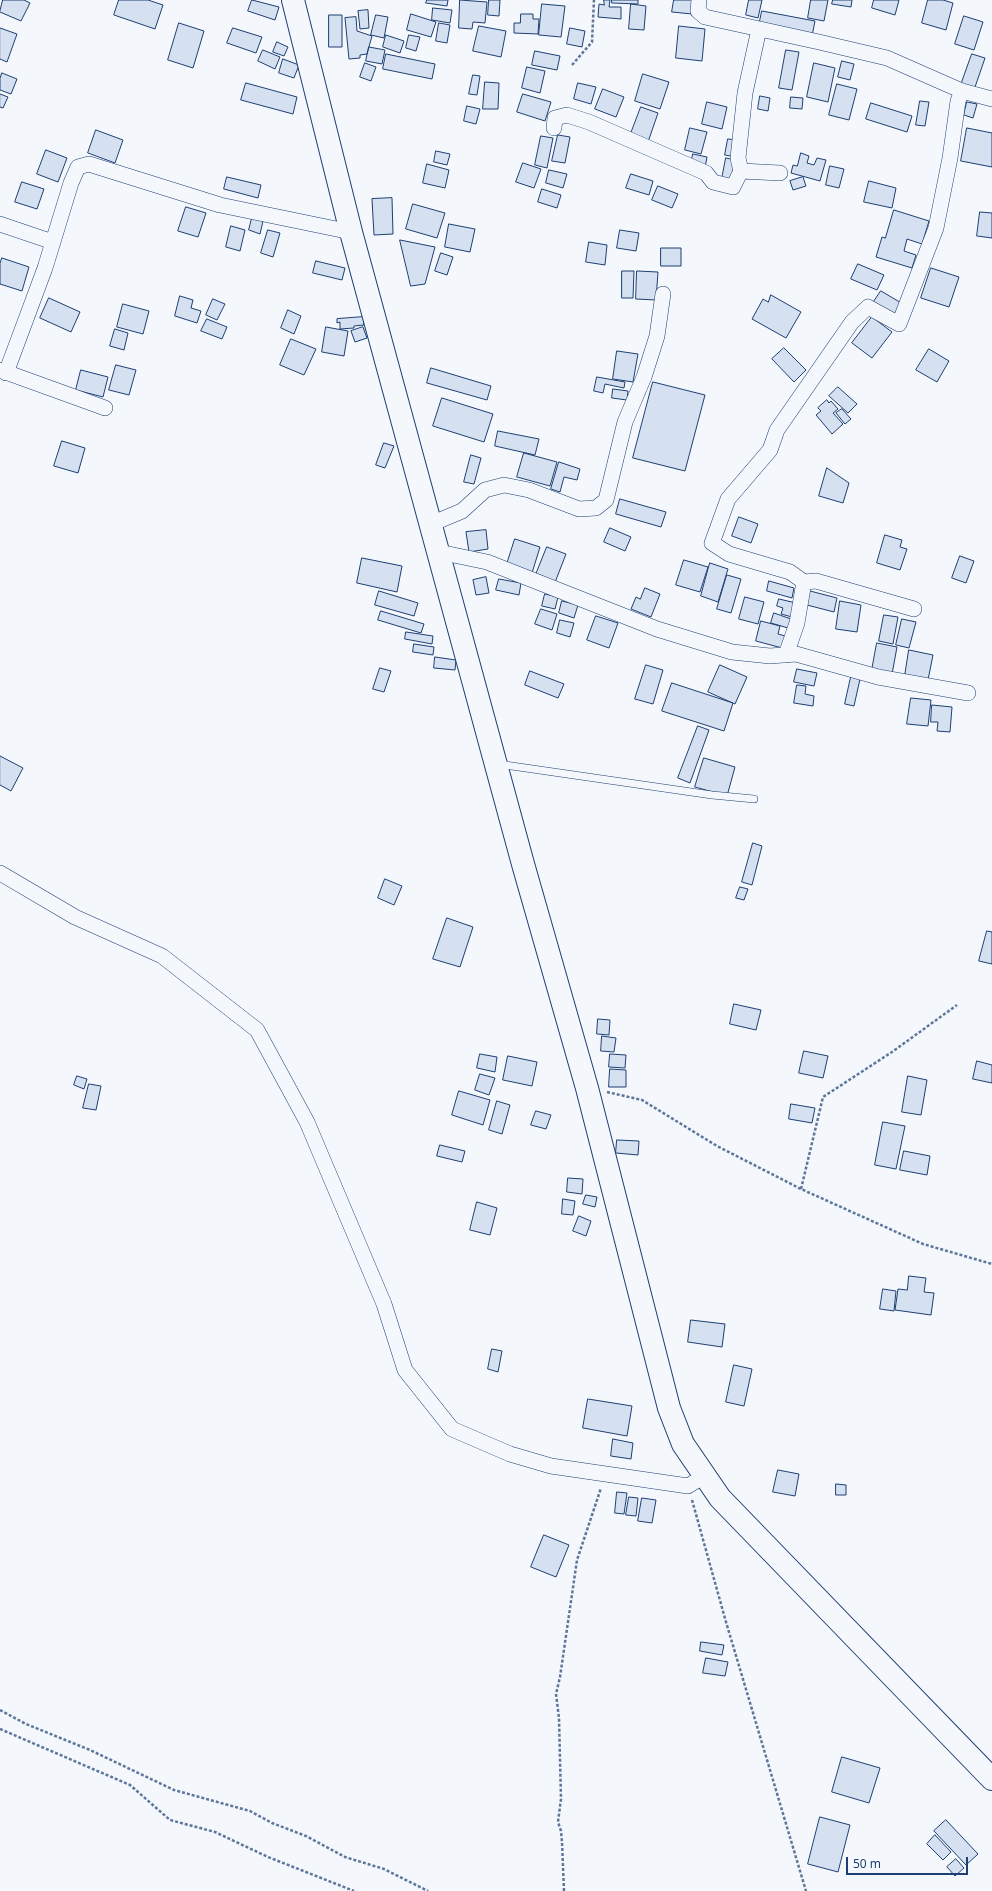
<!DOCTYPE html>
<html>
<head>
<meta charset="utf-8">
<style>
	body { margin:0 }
	#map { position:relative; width:992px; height:1891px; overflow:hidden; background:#f4f7fb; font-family:"Noto Sans",sans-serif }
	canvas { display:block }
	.scale { position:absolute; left:846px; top:1857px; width:122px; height:18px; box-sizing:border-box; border:2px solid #1d3f73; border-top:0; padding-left:5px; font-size:12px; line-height:14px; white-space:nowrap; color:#1d3f73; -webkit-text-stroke:3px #f4f7fb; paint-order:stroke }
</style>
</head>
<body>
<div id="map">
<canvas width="992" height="1891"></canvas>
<div class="scale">50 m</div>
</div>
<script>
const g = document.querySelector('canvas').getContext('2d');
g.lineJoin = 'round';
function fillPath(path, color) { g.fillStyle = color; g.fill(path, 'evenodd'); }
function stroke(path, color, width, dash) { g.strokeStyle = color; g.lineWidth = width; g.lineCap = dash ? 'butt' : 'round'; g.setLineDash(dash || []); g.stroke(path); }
const building = new Path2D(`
	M3 0H24L30 3 21 21 0 12Z
	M119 0H148L163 5 155 29 114 15Z
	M252 0 279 7 275 20 248 11Z
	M427 0H448L447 6 426 3Z
	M460 0 487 2 485 23 473 22 472 29 459 28Z
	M489 0H500L499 16 488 15Z
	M604 0H610L609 7H621V19L598 17 599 4 604 5Z
	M612 0H638V4L612 3Z
	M674 0H694L692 14 672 12Z
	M749 0H762L758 18 746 15Z
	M811 0H828L824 21 808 18Z
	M833 0H852L851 7 832 4Z
	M874 0H899L895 15 872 8Z
	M928 0H943L953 3 946 30 922 23Z
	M542 4 565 6 561 37 539 35Z
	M631 4 646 6 644 30 629 29Z
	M433 8 452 10 450 23 432 20Z
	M368 10 369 28 360 29 358 11Z
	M762 11 815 21 812 36 759 26Z
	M411 14 436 22 431 37 407 30Z
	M521 14H533V19H539L538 34 514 33V23H520Z
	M329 15H342V47H329Z
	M376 15 388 17 384 38 371 35Z
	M964 16 983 22 974 50 955 44Z
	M356 17 357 31 372 36 367 54 360 55V58L349 59 345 18Z
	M179 23 204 31 193 68 168 60Z
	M439 23 450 25 447 43 436 41Z
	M479 26 506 31 501 57 473 51Z
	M679 26 705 29 702 61 676 58Z
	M0 28 17 34 7 62 0 59Z
	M233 28 262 37 256 53 227 43Z
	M570 28 585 31 582 47 567 44Z
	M386 35 404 41 400 53 383 47Z
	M409 35 420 37 416 51 406 48Z
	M277 42 288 47 284 56 273 52Z
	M369 47 385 50 382 64 366 61Z
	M263 50 280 57 275 69 258 61Z
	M786 50 799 52 792 90 779 88Z
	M535 51 560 56 557 70 532 65Z
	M386 54 435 64 432 79 383 69Z
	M972 54 985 58 974 90 961 85Z
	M283 59 299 65 294 78 279 73Z
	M842 61 854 64 850 80 838 77Z
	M365 63 376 67 371 81 360 77Z
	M814 63 835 68 828 102 807 97Z
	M527 67 545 71 540 93 522 88Z
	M2 73 17 79 11 94 0 90V79Z
	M643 74 669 82 660 109 635 101Z
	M473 75 480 76 477 95 469 94Z
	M485 82 499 83 498 109H483Z
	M246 83 297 97 293 114 241 100Z
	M578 83 596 87 591 104 574 99Z
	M837 84 857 89 849 120 829 115Z
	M603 89 624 97 616 117 595 109Z
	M0 94 8 97 3 108 0 107Z
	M523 94 551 102 545 121 517 112Z
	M760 96 770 98 768 111 758 109Z
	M791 97 803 98 802 109 790 108Z
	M920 101 929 102 925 126 916 125Z
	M707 102 727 107 722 129 702 124Z
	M967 102 977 104 973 118 964 115Z
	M871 103 912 116 907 132 866 119Z
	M467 106 480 109 476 124 464 121Z
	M641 107 658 113 648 142 630 136Z
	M690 128 707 132 701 154 685 150Z
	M967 128 992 133V167L961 161Z
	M96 130 123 140 115 163 88 153Z
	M558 135 570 137 565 163 552 161Z
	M541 136 553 138 547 168 535 165Z
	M728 139 738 140 736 157 725 155Z
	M46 150 67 158 58 182 37 174Z
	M436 151 450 154 447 165 434 162Z
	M801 153 809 156 807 163 814 165 817 158 826 160 820 181 791 173 793 165 797 166Z
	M693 154 707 157 705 168 691 164Z
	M726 158 735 160 731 181 722 179Z
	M523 163 541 169 534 188 516 182Z
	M427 164 449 170 445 188 423 183Z
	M830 166 844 169 839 188 826 185Z
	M549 170 567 174 563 188 546 183Z
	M631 174 653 181 649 195 626 188Z
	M227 177 261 185 258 198 224 189Z
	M803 177 806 186 793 190 790 181Z
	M869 181 896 188 892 208 864 202Z
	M22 182 44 189 37 209 15 202Z
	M658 186 678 194 672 208 652 200Z
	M542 189 561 195 557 208 538 202Z
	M392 198 393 234 374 235 372 199Z
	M413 204 445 213 437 238 406 229Z
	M186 207 206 213 198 237 178 231Z
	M894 210 929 221 922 244 907 239 904 251 916 255 912 268 876 257 882 237 885 238Z
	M980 212 992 213V238L977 236Z
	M252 218 263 221 260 234 249 230Z
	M449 224 475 229 470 252 445 247Z
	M231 226 245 230 240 251 226 247Z
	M268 230 280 233 273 257 261 253Z
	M620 230 639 233 636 251 617 248Z
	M400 240 435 247 425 284 411 286Z
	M589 242 607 245 605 265 586 262Z
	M661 248H681V266H661Z
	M441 253 453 257 447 275 435 271Z
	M2 258 29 267 22 291 0 284V264Z
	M316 261 345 268 342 280 313 273Z
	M858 264 884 275 877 290 851 279Z
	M931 268 959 277 949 307 921 298Z
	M622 271H634L633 298H622Z
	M637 271 658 272 656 300 636 299Z
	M881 291 903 304 895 316 873 303Z
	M771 295 801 312 786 338 752 319 763 299 768 302Z
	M180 296 193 300 191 308 201 311 197 323 175 316Z
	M49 298 80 312 71 332 40 318Z
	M213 299 225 304 217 320 206 315Z
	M123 304 149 311 143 334 117 327Z
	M288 310 301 316 294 334 281 328Z
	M363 317 364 325 354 326V328L340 329V322L337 323V319Z
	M872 317 892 332 872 358 852 343Z
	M207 319 227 327 222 339 201 331Z
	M326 327 348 331 344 356 322 352Z
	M363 327 367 338 355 342 351 331Z
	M115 329 128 333 124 350 110 346Z
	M291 339 316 349 304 375 280 365Z
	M784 348 806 370 794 382 772 359Z
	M929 349 949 361 937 382 916 370Z
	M617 351 638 354 633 382 613 379Z
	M116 365 136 370 129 395 109 390Z
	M431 368 491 386 487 400 427 383Z
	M81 370 108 377 103 397 76 390Z
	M597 377 625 382 624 388 605 384 603 393 594 391Z
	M653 382 705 395 685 471 633 458Z
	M838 387 857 404 848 413 829 396Z
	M613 389 628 391 627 400 612 398Z
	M442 398 493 414 484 442 433 426Z
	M827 400 829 403 831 401 838 409 833 413 843 424 832 434 816 415 821 411 818 408Z
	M842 409 851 419 845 424 836 413Z
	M498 431 539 439 535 455 495 446Z
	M62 441 85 448 78 473 54 466Z
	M384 443 394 446 385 468 376 465Z
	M524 453 557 462 550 486 517 477Z
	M471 455 481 458 474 484 464 482Z
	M559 462 580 469 577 480 564 477 560 492 551 489Z
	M827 468 849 483 843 503 819 496Z
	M620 499 666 512 661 527 616 514Z
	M739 517 758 524 751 543 732 536Z
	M610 528 631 537 625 551 604 542Z
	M486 530 488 549 469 552 466 532Z
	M885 535 902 540 900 547 907 549 900 570 877 563Z
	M515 539 540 547 532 573 507 564Z
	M547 547 566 554 554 585 535 577Z
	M960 556 974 561 966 583 952 578Z
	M362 558 402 566 397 592 357 583Z
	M684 560 708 567 700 592 676 585Z
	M710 563 728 569 718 602 701 596Z
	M727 575 741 579 731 613 717 609Z
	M486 577 489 593 476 595 473 580Z
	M499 579 521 583 519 595 496 590Z
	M769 581 794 588 792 598 767 591Z
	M645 588 660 594 651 617 631 609 636 597 640 599Z
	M379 591 418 603 414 616 375 605Z
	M810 591 837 598 834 612 807 605Z
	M545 594 558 597 555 609 542 606Z
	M745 597 764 602 758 624 739 619Z
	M779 599 796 603 792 617 781 614 783 608 777 606Z
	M562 601 578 605 574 618 559 613Z
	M840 601 861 605 857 632 836 629Z
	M541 609 557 614 552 630 535 624Z
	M381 611 424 624 421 633 378 620Z
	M774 613 791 619 788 628 771 623Z
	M884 615 898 617 893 644 879 641Z
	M596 616 618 623 609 648 587 640Z
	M902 619 916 622 909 648 896 645Z
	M560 620 574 623 570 637 557 633Z
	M761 621 780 626 778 634 785 636 782 648 756 641Z
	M406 632 433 636 432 644 405 639Z
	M877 643 897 647 892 674 872 670Z
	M414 644 434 647 433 655 413 652Z
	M909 650 933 655 928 680 905 676Z
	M435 657 456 660 455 670 434 668Z
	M646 665 663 670 653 704 635 699Z
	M720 665 747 677 735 704 708 692Z
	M380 668 391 671 384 692 373 689Z
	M797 669 817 673 814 686 794 682Z
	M530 671 564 684 558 698 525 685Z
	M851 677 860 679 854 706 845 704Z
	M672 683 733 703 724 731 662 711Z
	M797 685 806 686 805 694 814 696 813 706 794 703Z
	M911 698 931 700 928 726 907 724Z
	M932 705 952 707 950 732 937 731 938 722H931Z
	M698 726 709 730 690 783 678 778Z
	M0 756 23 768 11 791 0 785Z
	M704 758 735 767 727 796 695 787Z
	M753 843 762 846 752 885 742 882Z
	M385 879 402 886 394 905 378 898Z
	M740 887 748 889 744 900 736 898Z
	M447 918 473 927 460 967 433 959Z
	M987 931 992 932V964L979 961Z
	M734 1004 761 1010 756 1030 730 1024Z
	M598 1019 610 1020 609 1035 597 1034Z
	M602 1036 616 1038 614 1052 601 1051Z
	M804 1051 828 1056 823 1078 799 1073Z
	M480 1054 497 1057 495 1072 477 1068Z
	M610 1054 626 1055 625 1068 609 1067Z
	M508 1056 537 1062 532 1086 503 1080Z
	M977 1061 992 1065V1083L973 1079Z
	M610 1069 626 1070V1087H609Z
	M480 1074 495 1078 489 1095 475 1090Z
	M77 1076 87 1079 84 1089 74 1085Z
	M908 1076 927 1080 921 1115 902 1112Z
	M89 1084 101 1086 96 1110 83 1108Z
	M459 1091 490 1100 483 1125 452 1115Z
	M497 1101 510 1105 502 1134 489 1130Z
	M791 1104 815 1108 812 1123 789 1119Z
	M536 1111 551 1115 546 1129 531 1125Z
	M883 1122 905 1126 896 1169 875 1165Z
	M617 1140 639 1141 638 1155 616 1153Z
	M440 1145 465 1151 462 1162 437 1156Z
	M904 1151 930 1156 927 1175 900 1170Z
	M568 1178 583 1179 582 1194 567 1192Z
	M586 1195 597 1197 595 1207 583 1204Z
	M563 1199 575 1201 573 1215 562 1214Z
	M477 1202 497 1208 490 1235 470 1230Z
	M579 1216 591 1221 586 1236 573 1231Z
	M909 1276 926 1278 924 1292 934 1293 931 1315 895 1310 898 1289 907 1290Z
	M883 1289 896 1291 894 1311 880 1309Z
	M691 1320 725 1324 722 1347 688 1342Z
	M492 1349 502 1351 498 1372 488 1369Z
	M734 1365 752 1369 744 1406 726 1402Z
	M588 1399 632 1406 627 1436 583 1428Z
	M613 1439 633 1443 631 1459 611 1456Z
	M778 1470 799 1474 795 1496 773 1492Z
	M836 1484 846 1485V1495H836Z
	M617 1492 627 1493 624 1514 615 1513Z
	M629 1497 638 1498 636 1516 626 1515Z
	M642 1498 656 1500 652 1523 638 1521Z
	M544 1535 569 1545 556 1577 531 1567Z
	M701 1642 724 1645 722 1655 700 1651Z
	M706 1658 728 1662 725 1676 703 1673Z
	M842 1757 880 1768 869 1803 832 1792Z
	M820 1817 850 1825 838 1872 808 1864Z
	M946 1820 978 1854 966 1865 934 1831Z
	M935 1835 951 1852 943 1860 927 1844Z
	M956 1859 964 1868 955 1876 947 1867Z`);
const path = new Path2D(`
	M572 65 592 42 594 0
	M607 1092 642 1100 717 1146 801 1189 923 1244 992 1264
	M801 1189 823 1097 892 1052 957 1005
	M692 1500 726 1622 806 1891
	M0 1710 26 1724 90 1750 174 1790 250 1811 272 1823 306 1836 345 1857 384 1869 428 1891
	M0 1729 130 1785 170 1820 215 1832 268 1857 354 1891
	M564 1891 562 1842 561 1831 558 1822 561 1799 559 1718 556 1694 560 1677 577 1560 601 1488`);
const lane = new Path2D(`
	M498 764 712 795 754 799`);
const street = new Path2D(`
	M699 0 698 11 705 17 819 42 887 58 962 91 992 99
	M759 29 745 93 738 158 741 171 780 173
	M554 128 555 118 567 115 589 122 706 173 713 182 733 187 741 171
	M0 224 53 242
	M0 370 105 408
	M6 373 45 268 71 183 78 167 89 164 220 205 351 232
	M431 524 462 511 485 490 504 485 529 490 579 509 596 508 606 500 625 422 644 377 657 336 663 294
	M439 552 487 562 657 629 732 652 770 656 796 654 878 677 968 693
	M804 582 816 581 914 609
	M786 655 797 623 804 582 790 572 729 554 712 543 728 499 770 450 777 430 852 322 868 307 899 324 936 228 950 158 958 101 962 91
	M0 873 75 917 162 956 257 1030 307 1122 384 1304 405 1370 452 1429 510 1454 551 1466 688 1486 704 1476`);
const primary = new Path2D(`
	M293 0 351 232 523 864 587 1088 669 1408 683 1444 720 1498 992 1779`);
fillPath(building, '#d5e0f0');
stroke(building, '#1d3f73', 1);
stroke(lane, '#1d3f73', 8);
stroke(street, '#1d3f73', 16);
stroke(primary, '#1d3f73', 24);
stroke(path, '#5e769c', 2.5, [3, 2]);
stroke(lane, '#f4f7fb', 7);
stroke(street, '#f4f7fb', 15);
stroke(primary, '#f4f7fb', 22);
</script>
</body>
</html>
